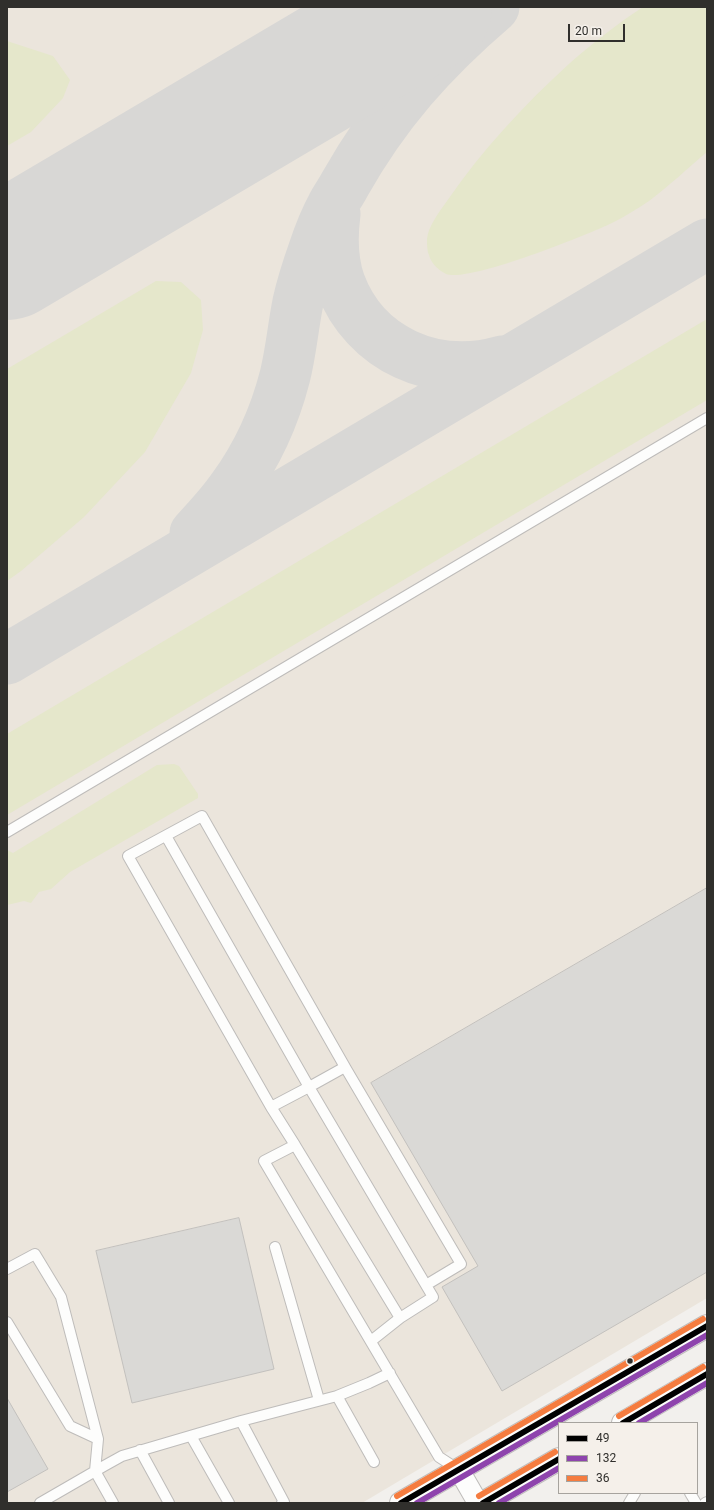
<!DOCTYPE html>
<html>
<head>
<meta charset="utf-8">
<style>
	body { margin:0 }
	#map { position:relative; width:714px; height:1510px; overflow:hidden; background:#f2f0ed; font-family:Roboto,sans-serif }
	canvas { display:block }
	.frame { position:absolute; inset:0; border:8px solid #302f2c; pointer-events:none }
	.legend { position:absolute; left:558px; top:1422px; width:140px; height:72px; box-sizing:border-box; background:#f5f0ea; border:1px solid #a6a39e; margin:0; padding:5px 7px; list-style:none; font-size:12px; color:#302f2c }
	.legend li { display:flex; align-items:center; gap:8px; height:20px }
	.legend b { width:20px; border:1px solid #a6a39e }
	.scale { position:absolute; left:568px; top:24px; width:57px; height:18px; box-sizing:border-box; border:2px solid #302f2c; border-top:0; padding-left:5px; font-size:12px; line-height:14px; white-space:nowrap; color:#302f2c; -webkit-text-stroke:3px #f5f0ea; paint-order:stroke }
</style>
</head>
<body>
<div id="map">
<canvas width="714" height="1510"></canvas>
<div class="frame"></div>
<ul class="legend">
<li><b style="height:5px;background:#000"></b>49</li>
<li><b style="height:5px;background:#8e44ad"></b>132</li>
<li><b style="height:5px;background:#f57c3f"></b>36</li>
</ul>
<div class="scale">20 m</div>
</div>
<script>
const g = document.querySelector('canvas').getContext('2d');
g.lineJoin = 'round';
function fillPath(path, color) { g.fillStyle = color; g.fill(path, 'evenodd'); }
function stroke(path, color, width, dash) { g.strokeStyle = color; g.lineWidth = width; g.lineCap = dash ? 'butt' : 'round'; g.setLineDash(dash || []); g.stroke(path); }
const built = new Path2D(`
	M7 7H707V1298L362 1503H7Z`);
const green = new Path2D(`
	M643 7H707V152C688 168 669 186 649 201 637 209 624 217 612 223 587 235 468 283 446 274 438 270 431 263 429 255 427 251 427 243 427 239 428 226 440 211 447 201 482 150 524 105 570 63 593 43 617 24 643 7Z
	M7 41 53 56 70 80 63 98 31 132 7 146Z
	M156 281 181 282 201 300 203 330 191 373 145 452 84 517 21 571 7 581V369Z
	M707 319V400L7 815V734Z
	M174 764 179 766 198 794V798L70 872 51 889 39 892 31 903 24 901 7 905V850L13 853 157 765Z`);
const taxiway = new Path2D(`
	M335 214C332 237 332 260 340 283 365 350 435 380 502 361
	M195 533C208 519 222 504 233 488 257 455 275 415 285 376 291 352 293 327 298 302 302 284 308 266 314 249 319 234 325 219 332 206 336 198 341 192 345 184 385 113 432 60 494 7
	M7 659 707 244`);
const runway = new Path2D(`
	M7 256 428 7`);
const building = new Path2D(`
	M707 888V1272L502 1391 442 1287 478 1266 371 1083Z
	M239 1218 274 1369 132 1403 96 1251Z
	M7 1398 48 1469 7 1492Z`);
const service = new Path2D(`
	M7 832 707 418
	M166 836 309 1087 345 1067 461 1264 426 1285
	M271 1107 128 856 202 816 345 1067
	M295 1145 271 1107 309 1087 433 1297 400 1318
	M275 1247 319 1400
	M7 1269 35 1254 61 1297 98 1439 95 1471 113 1503
	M7 1322 70 1426 98 1439
	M371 1341 400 1318 295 1145 264 1161 439 1457 459 1470
	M337 1396 374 1462
	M241 1421 284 1502 282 1503
	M191 1436 229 1503
	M140 1450 169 1503
	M690 1493 696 1503
	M40 1503 104 1466 122 1456 241 1421 337 1396 369 1383 390 1373
	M629 1503 635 1493
	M705 1503 707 1502`);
const minor = new Path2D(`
	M459 1470 478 1503`);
const primary = new Path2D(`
	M623 1423 707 1374
	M401 1503 707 1326
	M483 1503 559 1459`);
const bus1 = new Path2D(`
	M623 1423 707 1374
	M401 1503 707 1326
	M483 1503 559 1459`);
const bus2 = new Path2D(`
	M639 1423 707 1383
	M417 1503 707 1335
	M499 1503 559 1468`);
const bus3 = new Path2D(`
	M619 1416 703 1367
	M397 1496 703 1319
	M479 1496 555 1452`);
const markers = [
	[630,1361,3.5,"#302f2c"]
];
fillPath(built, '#ebe5dc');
fillPath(green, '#e5e7cb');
stroke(taxiway, '#d8d7d5', 51);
stroke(runway, '#d8d7d5', 128);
fillPath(building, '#dad9d6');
stroke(building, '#c3c1be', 1);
stroke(service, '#bebcba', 12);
stroke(minor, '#bebcba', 22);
stroke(primary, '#bebcba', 24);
stroke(service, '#fdfdfc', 10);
stroke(minor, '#fdfdfc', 20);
stroke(primary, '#fdfdfc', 22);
stroke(bus1, '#000', 6);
stroke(bus2, '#8e44ad', 6);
stroke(bus3, '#f57c3f', 6);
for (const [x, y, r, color] of markers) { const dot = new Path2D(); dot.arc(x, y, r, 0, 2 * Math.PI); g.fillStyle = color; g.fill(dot); stroke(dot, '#f5f0ea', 1.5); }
</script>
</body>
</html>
